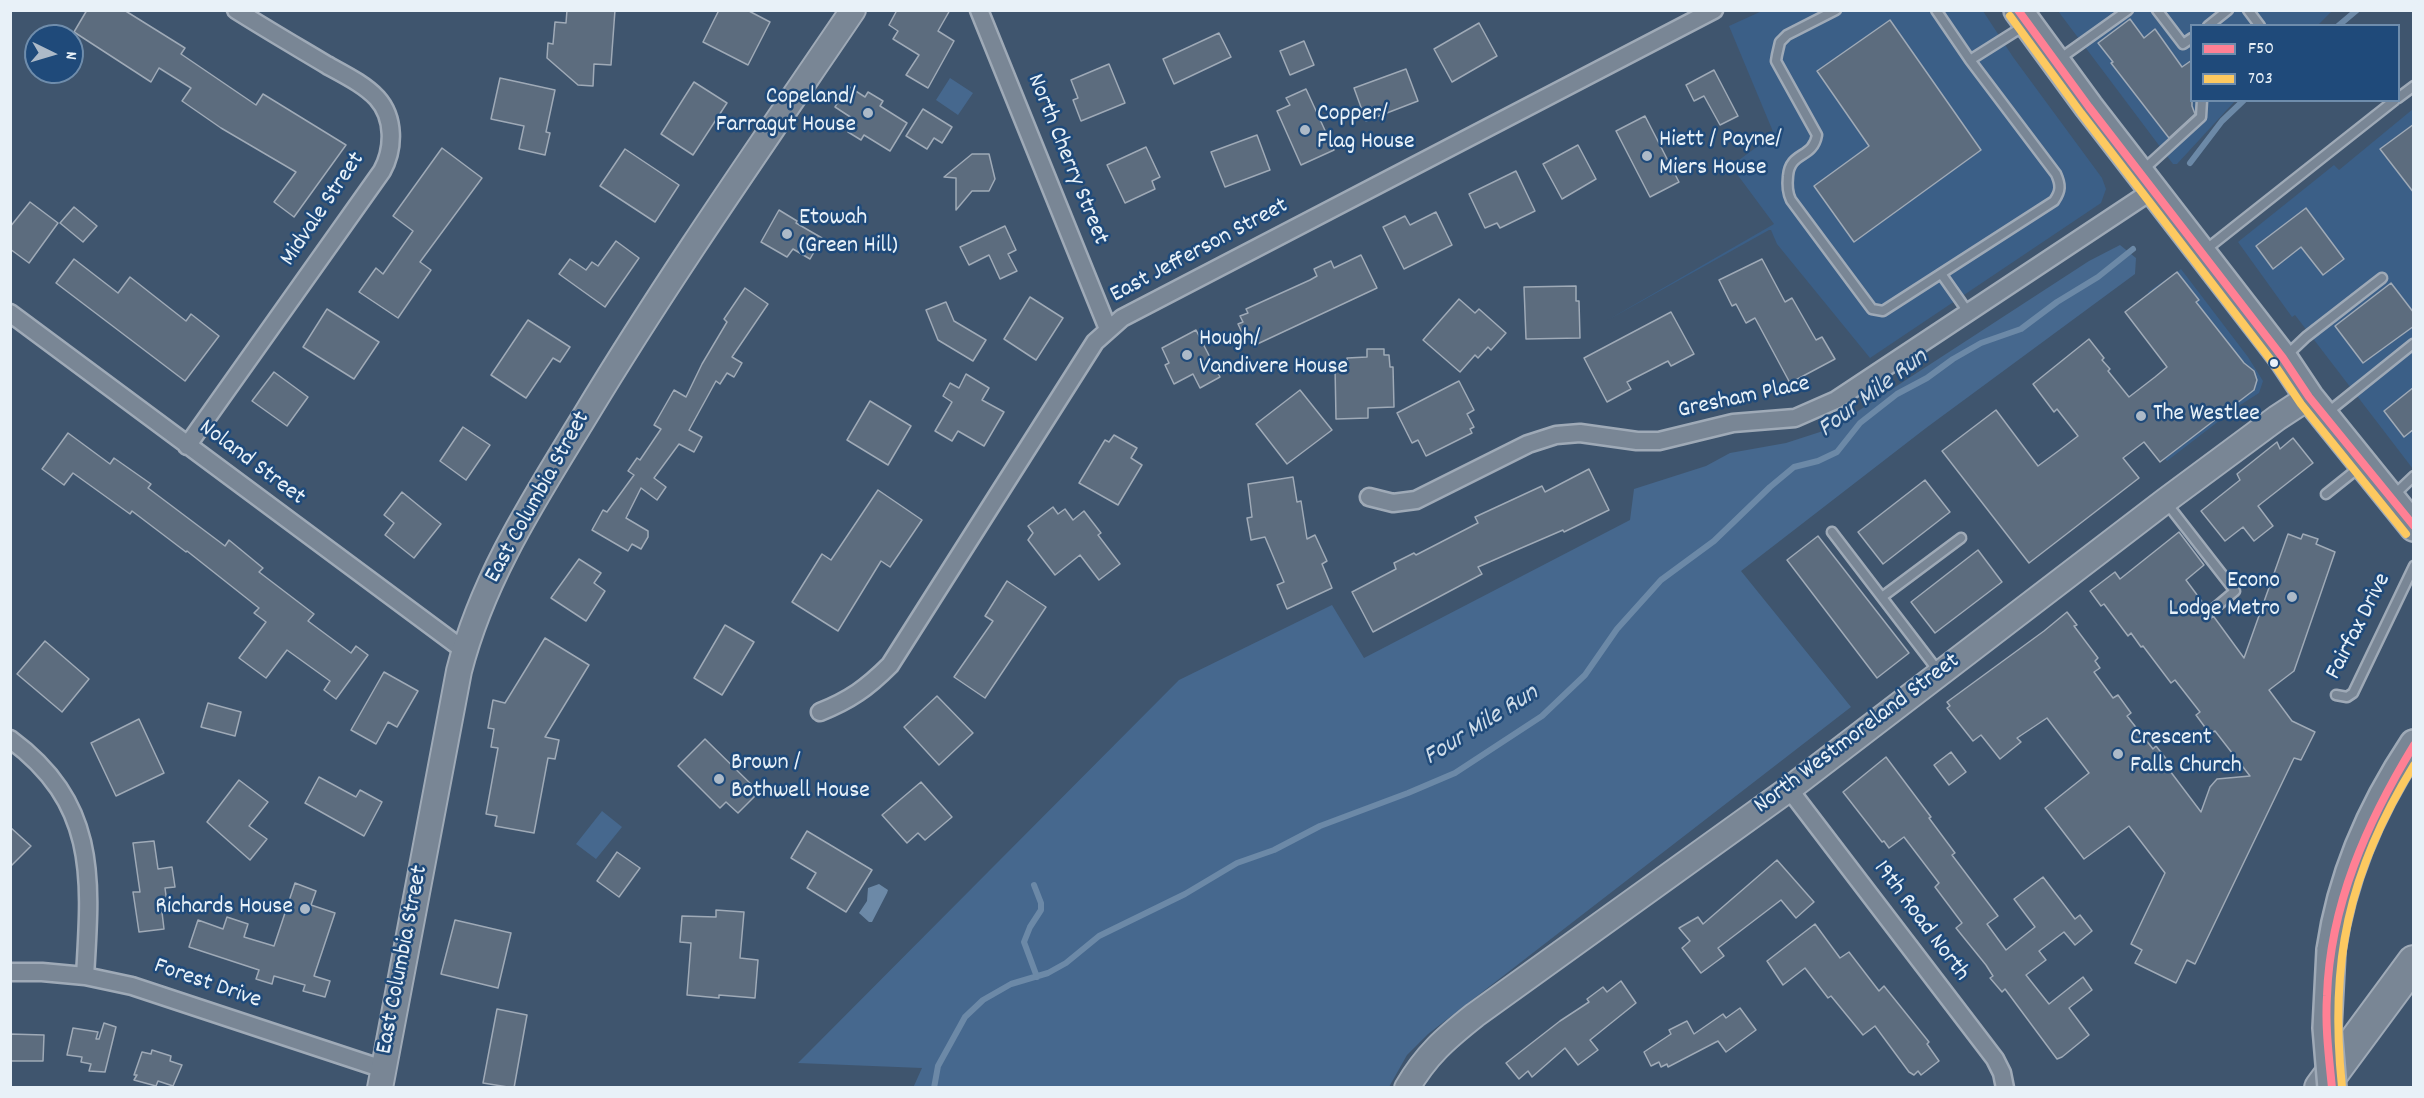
<!DOCTYPE html>
<html>
<head>
<meta charset="utf-8">
<style>
	body { margin:0 }
	#map { position:relative; width:2424px; height:1098px; overflow:hidden; background:#3f556e; font-family:Dekko,sans-serif }
	canvas { display:block }
	.frame { position:absolute; inset:0; border:12px solid #e8f1f8; pointer-events:none }
	.legend { position:absolute; left:2190px; top:24px; width:210px; height:78px; box-sizing:border-box; background:#1f4a7a; border:2px solid #6f8dac; margin:0; padding:8px 10px; list-style:none; font-size:18px; color:#e8f1f8 }
	.legend li { display:flex; align-items:center; gap:12px; height:30px }
	.legend b { width:30px; border:2px solid #6f8dac }
	.north { position:absolute; left:24px; top:24px; width:60px; height:60px; box-sizing:border-box; background:#1f4a7a; border:2px solid #6f8dac; border-radius:50%; rotate:95deg; font-size:16px; font-weight:700; line-height:24px; text-align:center; color:#e8f1f8 }
	.north::after { content:''; display:block; margin:auto; width:21px; height:27px; background:#adbac8; clip-path:polygon(50% 0,100% 100%,50% 72%,0 100%) }
</style>
</head>
<body>
<div id="map">
<canvas width="2424" height="1098"></canvas>
<div class="frame"></div>
<ul class="legend">
<li><b style="height:8px;background:#ff8094"></b>F50</li>
<li><b style="height:8px;background:#fdc960"></b>703</li>
</ul>
<div class="north">N</div>
</div>
<script>
const g = document.querySelector('canvas').getContext('2d');
g.lineJoin = 'round';
function fillPath(path, color) { g.fillStyle = color; g.fill(path, 'evenodd'); }
function stroke(path, color, width, dash) { g.strokeStyle = color; g.lineWidth = width; g.lineCap = dash ? 'butt' : 'round'; g.setLineDash(dash || []); g.stroke(path); }
function write(font, color, halo, rows, align = 'center') {
  g.font = font + ' Dekko,sans-serif'; g.lineWidth = 5; g.setLineDash([]); g.textBaseline = 'middle'; g.strokeStyle = halo; g.fillStyle = color; for (const [text, x, y, turn = 0] of rows) {
    g.save(); g.translate(x, y); g.rotate((+turn || 0) * Math.PI / 180); g.textAlign = isNaN(turn) ? turn : align; if (halo) g.strokeText(text, 0, 0); g.fillText(text, 0, 0); g.restore();
  }
}
const built = new Path2D(`
	M1762 11H1983L2013 57 2102 178 2106 189 2101 203 1870 358 1777 244 1771 230H1769L1606 321 1774 224 1731 166 1774 134 1729 26Z
	M2058 11H2332L2318 25 2192 26V100L2235 101 2177 164H2173Z
	M2413 109V469L2295 315 2292 317 2238 242 2334 165 2339 170Z
	M2181 269 2248 357 2263 381 2259 393 2237 407 2167 461 2150 442 2223 384 2148 292Z`);
const green = new Path2D(`
	M950 78 973 93 958 115 936 100Z
	M2120 245 2136 258 2135 274 1926 428 1741 571 1851 707 1428 1034 1407 1055 1389 1087 913 1088 922 1068 798 1063 1179 680 1332 605 1364 658 1630 520 1634 489 1706 466 1730 453 1786 443 1820 432 1849 417 2089 261Z
	M602 811 622 827 596 859 576 844Z`);
const water = new Path2D(`
	M879 884 888 890 887 893 872 922H869L859 913 867 901 868 888Z`);
const stream = new Path2D(`
	M2338 26 2357 10
	M2190 163 2222 121 2244 100
	M1034 885 1041 903V910L1030 927 1024 942 1037 977
	M934 1088 938 1066 965 1017 983 1000 1011 984 1048 973 1066 963 1099 936 1185 894 1237 863 1274 850 1320 826 1408 793 1455 773 1542 716 1585 675 1617 629 1661 580 1714 541 1770 487 1794 467 1818 461 1837 452 1860 423 1897 394 1927 378 1953 359 1981 343 2021 329 2057 302 2098 277 2133 249`);
const building = new Path2D(`
	M87 10H124L185 48 181 54 256 105 263 94 346 145 294 217 274 202 296 172 221 128 182 101 191 88 159 68 151 82 74 32Z
	M567 10H615L611 65 594 64 593 86 578 85 547 58 548 43 553 44 555 22 566 23Z
	M719 10H747L770 22 748 65 703 42Z
	M897 10H950L938 31 954 41 928 88 906 75 919 55 893 39 898 31 889 25Z
	M2130 19 2144 38 2155 29 2182 67 2192 60V106L2195 114 2169 138 2111 63 2113 62 2098 43Z
	M1890 20 1981 150 1854 242 1814 186 1869 146 1817 71Z
	M1479 23 1497 56 1452 82 1434 49Z
	M1219 33 1231 57 1174 84 1163 59Z
	M1304 41 1314 65 1290 75 1280 51Z
	M1109 64 1125 103 1081 121 1073 100 1078 98 1071 80Z
	M1406 69 1418 101 1366 121 1354 88Z
	M1714 70 1738 116 1720 125 1704 96 1694 101 1686 85Z
	M500 78 555 90 546 132 550 133 545 155 519 149 524 126 491 119Z
	M694 82 727 103 693 155 661 134Z
	M848 86 865 97 868 92 883 101 880 106 907 123 890 151 864 135 861 140 848 132 855 120 835 107Z
	M1306 89 1334 150 1301 165 1277 111 1290 105 1286 98Z
	M923 109 952 127 942 143 934 138 927 149 906 136Z
	M1645 116 1679 182 1650 197 1616 131Z
	M2414 124V193L2380 149Z
	M1257 135 1270 170 1225 187 1211 152Z
	M1578 145 1596 179 1562 199 1543 164Z
	M1146 147 1160 177 1152 181 1155 189 1125 203 1107 165Z
	M442 148 482 178 420 262 431 270 398 318 359 292 376 268 383 274 413 231 393 216Z
	M625 149 679 185 655 222 600 186Z
	M972 154H989L995 179 989 191H972L956 210V178L944 177Z
	M1516 171 1535 211 1500 228 1497 223 1485 228 1469 194Z
	M30 202 58 223 29 263 10 249V227Z
	M74 207 97 226 83 242 60 223Z
	M2306 208 2344 259 2323 275 2301 247 2273 269 2256 246Z
	M779 210 797 221 796 223 822 238 810 259 793 249 787 257 761 242Z
	M1436 212 1452 245 1404 269 1383 227 1405 216 1410 225Z
	M1005 226 1016 250 1008 254 1017 271 1000 279 989 255 969 265 960 247Z
	M616 241 639 258 605 307 559 274 570 259 586 270 592 262 598 266Z
	M1361 255 1377 288 1253 346 1250 337 1245 339 1238 324 1243 322 1240 316 1248 313 1246 309 1310 280 1317 276 1314 269 1331 261 1334 268Z
	M74 259 118 293 130 277 186 321 191 314 219 336 185 381 56 283Z
	M1762 259 1785 302 1792 298 1816 340 1822 337 1835 359 1790 383 1755 318 1746 323 1736 304 1732 306 1719 280Z
	M2177 272 2199 300 2196 302 2244 363 2254 371 2257 380 2254 390 2160 462 2144 442 2123 458 2139 478 2029 563 1942 451 1996 410 2038 466 2061 449 2078 436 2057 409 2054 412 2033 384 2089 339 2104 358 2102 360 2110 369 2108 371 2129 397 2155 377 2167 367 2125 312Z
	M2391 283 2414 313V326L2363 363 2335 326Z
	M1576 286V301H1579L1580 338 1526 339 1524 287Z
	M745 288 768 304 732 357 742 363 734 377 727 373 720 384 716 381 689 430 702 437 694 452 679 444 654 478 666 487 657 500 641 488 626 518 648 531V537L641 549 632 544 628 551 592 530 603 510 607 512 634 475 628 471 637 458 640 460 661 429 654 425 674 390 686 397 702 364 727 322 724 319Z
	M1030 297 1063 318 1036 360 1004 339Z
	M1459 299 1475 313 1479 309 1506 333 1491 350 1488 347 1478 358 1475 355 1460 372 1423 340Z
	M946 302 954 321 986 340 973 361 938 340 926 310Z
	M327 309 379 342 354 379 303 347Z
	M1671 312 1694 354 1671 366 1668 361 1627 382 1631 389 1607 402 1584 358Z
	M528 320 570 347 560 362 553 358 526 398 491 375Z
	M1196 330 1220 377 1200 388 1193 374 1174 384 1165 365 1169 363 1162 348Z
	M1367 349H1384V355H1389L1390 367H1393L1394 407 1368 408V418L1336 419 1335 366H1348L1347 358 1367 357Z
	M274 372 308 397 287 426 252 401Z
	M966 374 989 388 982 400 1004 412 984 446 958 431 952 441 935 431 952 402 943 396 950 383 959 388Z
	M1459 381 1474 410 1467 414 1474 427 1470 429 1472 433 1426 456 1418 440 1412 443 1397 413Z
	M2414 387V429L2404 437 2384 411Z
	M1300 390 1332 430 1287 464 1256 424Z
	M870 401 911 426 888 465 847 440Z
	M463 427 490 445 466 480 440 461Z
	M68 433 110 464 114 458 151 484 148 488 225 546 229 540 263 568 259 572 314 614 308 621 351 653 356 646 368 655 336 699 324 690 330 681 287 650 266 678 239 658 266 622 254 613 259 608 187 551 186 552 132 511 130 514 73 473 64 485 42 469Z
	M1114 435 1137 448 1131 458 1142 465 1118 505 1079 483 1105 440 1109 442Z
	M2293 438 2313 463 2258 506 2273 526 2254 541 2243 527 2225 541 2201 511 2240 480 2237 474 2277 442 2280 449Z
	M1589 469 1609 510 1564 532 1563 530 1519 549 1478 567 1482 574 1373 632 1352 592 1396 569 1394 563 1414 553 1416 555 1478 523 1475 517 1542 486 1545 492Z
	M1293 477 1297 502 1301 501 1307 539 1315 535 1327 561 1322 564 1332 588 1287 609 1277 585 1284 582 1265 537 1251 540 1247 518 1252 517 1248 484Z
	M1925 480 1950 512 1883 564 1858 532Z
	M878 490 922 520 890 567 881 561 838 631 792 602 822 554 831 560Z
	M402 492 441 524 414 558 385 535 394 523 384 515Z
	M1053 507 1058 514 1065 509 1073 520 1084 511 1101 533 1098 535 1120 564 1099 580 1080 555 1055 575 1028 540 1033 533 1028 526Z
	M2179 532 2204 565 2186 580 2206 607 2205 616 2208 618 2214 617 2244 658 2288 534 2301 539 2303 534 2318 539 2316 544 2335 552 2294 671 2269 690 2292 721 2315 732 2301 760 2294 758 2195 964 2187 960 2176 983 2135 963 2142 950 2131 944 2165 873 2129 826 2084 859 2045 808 2089 773 2047 718 2017 738 2021 742 2000 759 1981 735 1973 741 1947 708 1950 706 1947 702 2044 631 2067 612 2077 625 2074 626 2098 658 2095 661 2100 668 2094 672 2113 698 2118 695 2131 713 2127 716 2153 749 2156 746 2171 765 2167 767 2201 812 2210 787 2217 779 2250 776 2215 731 2210 734 2196 715 2200 712 2175 680 2171 683 2143 646 2141 647 2131 633 2128 636 2104 604 2101 606 2090 591 2115 572 2120 579Z
	M1818 536 1909 653 1877 678 1787 560Z
	M1978 550 2002 582 1935 633 1911 602Z
	M579 559 601 573 594 583 605 591 586 621 551 598Z
	M1007 581 1046 607 985 698 954 677 993 621 985 616Z
	M725 625 754 642 722 695 694 678Z
	M545 638 589 665 545 737 559 740 555 759 548 758 534 833 495 826 497 816 486 814 498 748 491 747 494 729 488 728 493 700 505 703Z
	M45 641 89 679 62 712 17 674Z
	M384 672 418 691 397 727 388 722 376 744 351 730Z
	M937 696 973 733 939 765 904 727Z
	M208 703 241 712 235 736 201 727Z
	M139 719 164 773 116 796 91 743Z
	M705 739 759 792 738 813 726 802 720 808 678 766Z
	M1951 752 1966 772 1949 785 1934 765Z
	M1886 757 1931 817 1929 818 1955 853 1952 855 1998 916 1987 924 2006 950 2035 927 2014 899 2043 877 2075 919 2080 915 2092 931 2075 945 2064 932 2039 951 2046 960 2026 975 2049 1004 2083 977 2092 990 2069 1008 2089 1035 2062 1057 2057 1059 2005 989 2002 992 1990 978 1993 976 1986 965 1956 928 1962 923 1935 887 1939 883 1904 837 1889 848 1884 841 1882 842 1843 792Z
	M319 777 356 797 360 790 382 802 364 836 305 803Z
	M239 780 268 802 249 826 267 839 250 860 207 822Z
	M921 782 952 817 925 840 918 833 907 843 882 815Z
	M10 827 31 846 10 867Z
	M807 831 872 870 846 912 807 888 816 873 791 858Z
	M154 841 158 869 172 867 175 887 165 888 167 903 161 904 164 929 139 932 133 892H140L133 843Z
	M617 852 640 868 619 897 597 881Z
	M1777 860 1814 902 1796 918 1781 900 1718 948 1724 956 1701 973 1682 948 1690 941 1679 928 1698 917 1703 924Z
	M295 883 316 891 311 905 335 913 314 976 330 981 325 997 303 991 305 985 274 976 272 984 256 979 259 970 189 947 198 920 223 929 227 917 248 924 244 937 274 946Z
	M716 910 744 912 740 958 758 960 755 998 719 995V998L687 995 691 943 680 942 682 916 716 917Z
	M455 920 511 933 498 988 441 974Z
	M1815 924 1840 958 1849 952 1879 991 1884 986 1929 1042 1927 1044 1939 1061 1921 1075 1918 1071 1914 1075 1909 1072 1875 1026 1863 1035 1831 996 1828 998 1805 968 1783 985 1767 961Z
	M1621 981 1636 1003 1590 1040 1598 1050 1578 1065 1565 1048 1532 1077 1528 1071 1519 1079 1506 1063 1560 1021 1589 1002 1587 999 1603 987 1607 992Z
	M1740 1008 1756 1030 1726 1052 1718 1041 1668 1067 1667 1064 1661 1067 1659 1062 1651 1066 1644 1052 1671 1034 1669 1030 1687 1021 1694 1034 1723 1014 1726 1018Z
	M497 1009 527 1015 514 1088 483 1083Z
	M104 1023 116 1027 105 1072 89 1071 91 1064 81 1062 82 1057 67 1055 73 1028 98 1032 96 1039H99Z
	M10 1034 44 1035 43 1061H10Z
	M152 1050 171 1056 170 1061 182 1065 173 1086 158 1081 156 1086 134 1080 137 1075H134L142 1052 151 1054Z`);
const lane = new Path2D(`
	M1836 10 1787 35 1780 42 1777 55 1776 61 1817 135C1813 159 1790 151 1788 176 1787 185 1787 192 1791 200L1872 309 1883 311 2054 201C2061 191 2061 185 2056 174L1970 60 1936 10
	M2157 10 2183 44 2192 38
	M2248 10 2260 26
	M2208 26 2228 10
	M1970 60 2024 26
	M2058 60 2128 10
	M2398 98 2414 86
	M2143 170 2201 117 2202 100
	M2204 251 2395 100
	M1942 275 1968 312
	M2286 356 2306 337 2382 278
	M2327 413 2413 344
	M2326 494 2361 466
	M2393 496 2414 476
	M2165 501 2235 591 2210 612
	M1832 532 1939 672
	M1882 597 1961 538
	M2336 695 2347 697 2353 693 2414 566`);
const street = new Path2D(`
	M979 10 1108 329
	M10 313 465 651
	M187 446 382 171C394 149 395 118 377 98 364 84 343 74 327 65 297 47 266 29 236 10
	M1369 497 1393 503 1416 500 1528 444 1556 435 1580 433 1637 441H1659L1733 423 1795 418 1836 400 2153 190
	M820 712C850 700 867 688 890 665L1095 342 1122 318 1714 10
	M10 739C98 804 91 878 85 976
	M1789 789 1995 1059 2002 1073 2005 1088
	M10 972H42L85 976 132 986 383 1069`);
const secondary = new Path2D(`
	M380 1088 459 671C483 577 535 498 585 416 669 277 762 144 853 10
	M1407 1088C1426 1055 1446 1038 1475 1015L1789 789 2165 501 2277 418 2309 397`);
const primary = new Path2D(`
	M2018 10 2089 107 2283 358 2309 397 2414 527
	M2331 950C2342 874 2372 807 2414 744`);
const highway = new Path2D(`
	M2321 1088 2414 962`);
const primaryBridge = new Path2D(`
	M2331 950 2327 1028 2332 1088`);
const bus1 = new Path2D(`
	M2018 10 2089 107 2283 358 2309 397 2414 526
	M2332 1088C2329 1057 2325 1027 2327 996 2330 905 2367 822 2414 745`);
const bus2 = new Path2D(`
	M2010 16 2081 113 2274 364 2301 404 2406 534
	M2342 1087C2329 963 2348 872 2414 765`);
const markers = [
	[868,113,6,"#adbac8"],
	[1305,130,6,"#adbac8"],
	[1647,156,6,"#adbac8"],
	[787,234,6,"#adbac8"],
	[1187,355,6,"#adbac8"],
	[2274,363,5,"#e8f1f8"],
	[2141,416,6,"#adbac8"],
	[2292,597,6,"#adbac8"],
	[2118,754,6,"#adbac8"],
	[719,779,6,"#adbac8"],
	[305,909,6,"#adbac8"]
];
const poiNames = [
	["Copeland/",856,99,"right"],
	["Farragut House",856,127,"right"],
	["Copper/",1317,116],
	["Flag House",1317,144],
	["Hiett / Payne/",1659,142],
	["Miers House",1659,170],
	["Etowah",799,220],
	["(Green Hill)",799,248],
	["Hough/",1199,341],
	["Vandivere House",1199,369],
	["The Westlee",2153,416],
	["Econo",2280,583,"right"],
	["Lodge Metro",2280,611,"right"],
	["Crescent",2130,740],
	["Falls Church",2130,768],
	["Brown /",731,765],
	["Bothwell House",731,793],
	["Richards House",293,909,"right"]
];
const streetNames = [
	["North Cherry Street",1066,160,68],
	["Midvale Street",324,210,-56],
	["East Jefferson Street",1200,252,-28],
	["Gresham Place",1744,399,-12],
	["Noland Street",251,464,37],
	["East Columbia Street",539,498,-61],
	["Fairfax Drive",2360,627,-63],
	["North Westmoreland Street",1858,735,-37],
	["19th Road North",1920,922,53],
	["East Columbia Street",404,960,-79],
	["Forest Drive",207,985,19]
];
const waterNames = [
	["Four Mile Run",1874,395,-37],
	["Four Mile Run",1482,727,-32]
];
fillPath(built, '#3b5f87');
fillPath(green, '#46688e');
fillPath(water, '#6c89a7');
stroke(stream, '#6c89a7', 6);
fillPath(building, '#5c6c7e');
stroke(building, '#9faab7', 1.5);
stroke(lane, '#9faab7', 13);
stroke(street, '#9faab7', 21);
stroke(secondary, '#9faab7', 28);
stroke(primary, '#9faab7', 32);
stroke(highway, '#9faab7', 36);
stroke(lane, '#798695', 8);
stroke(street, '#798695', 16);
stroke(secondary, '#798695', 24);
stroke(primary, '#798695', 27);
stroke(highway, '#798695', 32);
stroke(primaryBridge, '#9faab7', 32, []);
stroke(primaryBridge, '#798695', 27);
stroke(bus1, '#ff8094', 8);
stroke(bus2, '#fdc960', 8);
for (const [x, y, r, color] of markers) { const dot = new Path2D(); dot.arc(x, y, r, 0, 2 * Math.PI); g.fillStyle = color; g.fill(dot); stroke(dot, '#1f4a7a', 2); }
write('24px', '#e8f1f8', '#1f4a7a', poiNames, 'left');
write('24px', '#e8f1f8', '#1f4a7a', streetNames);
write('italic 26px', '#d0dde9', '#1f4a7a', waterNames);
</script>
</body>
</html>
